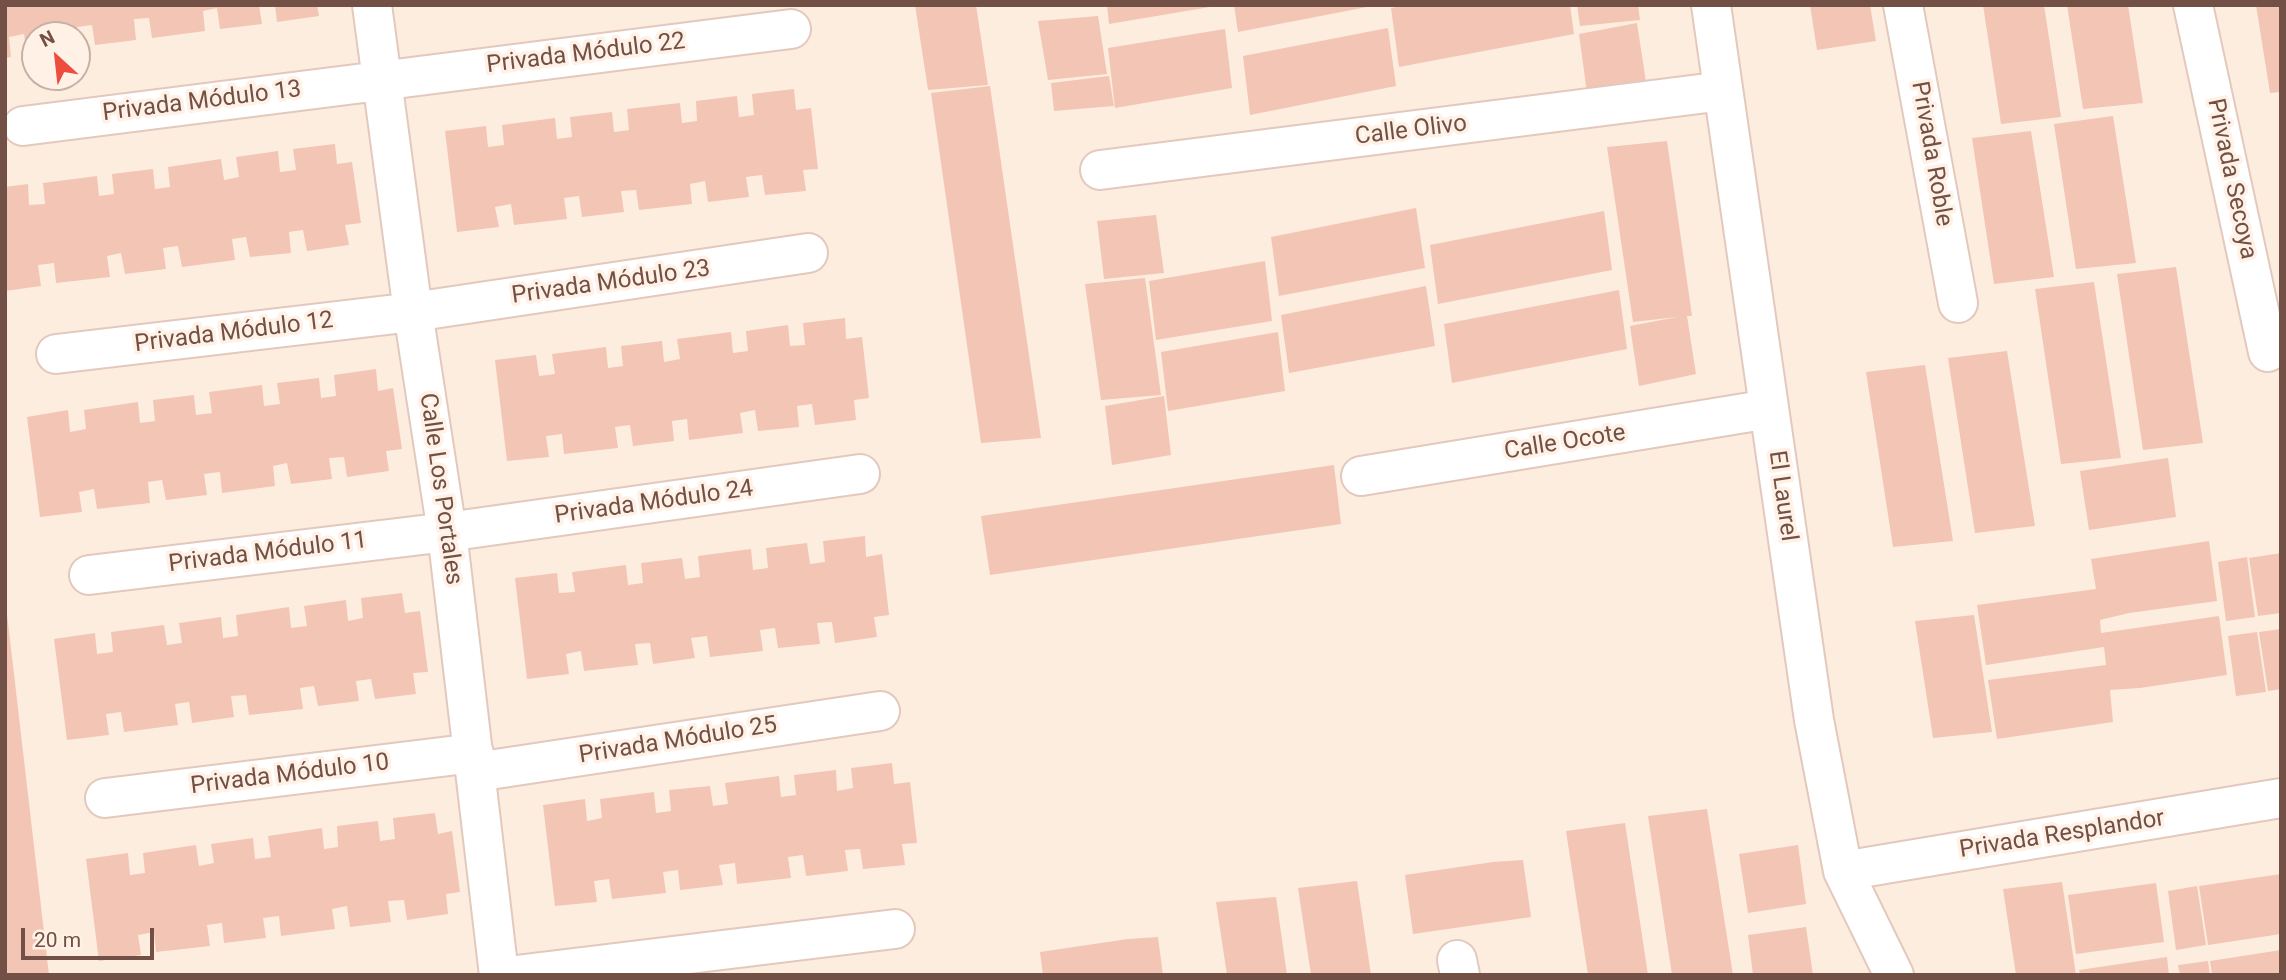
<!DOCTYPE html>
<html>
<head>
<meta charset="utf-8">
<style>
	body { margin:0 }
	#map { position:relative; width:2286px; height:980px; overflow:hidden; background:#fdedde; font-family:Roboto,sans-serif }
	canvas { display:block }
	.frame { position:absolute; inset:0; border:7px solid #735046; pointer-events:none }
	.north { position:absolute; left:21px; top:21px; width:70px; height:70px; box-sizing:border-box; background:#fff1e5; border:2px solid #c7b1a5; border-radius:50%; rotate:333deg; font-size:19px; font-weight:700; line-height:28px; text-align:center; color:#735046 }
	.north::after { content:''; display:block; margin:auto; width:24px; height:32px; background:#ec4d3e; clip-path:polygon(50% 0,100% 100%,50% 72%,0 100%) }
	.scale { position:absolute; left:21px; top:928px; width:133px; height:32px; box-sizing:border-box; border:4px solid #735046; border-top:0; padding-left:9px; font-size:21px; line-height:24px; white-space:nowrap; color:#735046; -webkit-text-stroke:5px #fff1e5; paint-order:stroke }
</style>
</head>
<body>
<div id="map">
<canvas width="2286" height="980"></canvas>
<div class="frame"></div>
<div class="north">N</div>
<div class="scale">20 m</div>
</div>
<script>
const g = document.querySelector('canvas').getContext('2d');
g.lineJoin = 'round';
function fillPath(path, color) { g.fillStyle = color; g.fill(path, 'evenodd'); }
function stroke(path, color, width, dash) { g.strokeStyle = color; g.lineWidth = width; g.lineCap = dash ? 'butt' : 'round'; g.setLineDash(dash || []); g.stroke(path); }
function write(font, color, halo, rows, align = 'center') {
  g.font = font + ' Roboto,sans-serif'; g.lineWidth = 7; g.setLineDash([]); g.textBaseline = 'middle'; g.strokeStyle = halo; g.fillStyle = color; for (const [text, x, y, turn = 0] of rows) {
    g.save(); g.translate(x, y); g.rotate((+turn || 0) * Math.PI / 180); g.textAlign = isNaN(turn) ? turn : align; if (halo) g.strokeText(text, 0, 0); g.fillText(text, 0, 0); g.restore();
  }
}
const building = new Path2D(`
	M5 5H259L262 24 220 29 217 8 203 11 205 31 152 38 149 18 134 19 136 40 95 45 92 25 77 27 78 35H35V53L27 54 24 34 9 37 11 57 5 58Z
	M275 5H317L319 16 277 22Z
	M915 5H976L988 85 928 90Z
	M1107 5H1210V7L1109 24Z
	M1234 5H1367V7L1238 32Z
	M1407 5H1570L1574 34 1399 67 1391 8Z
	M1577 5H1638L1640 20 1580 26Z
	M1810 5H1870L1876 41 1817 50Z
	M1983 5H2044L2061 117 2001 124Z
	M2067 5H2128L2143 103 2083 109Z
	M2256 5H2281V92L2270 93Z
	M1098 16 1107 74 1048 80 1038 21Z
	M1637 23 1646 82 1587 93 1579 34Z
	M1388 28 1396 86 1250 115 1243 56Z
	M1225 29 1232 88 1115 108 1108 48Z
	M1109 76 1114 106 1054 111 1051 83Z
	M990 86 1041 438 981 443 931 93Z
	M794 89 796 110 811 108 818 169 803 170 806 191 765 195 762 175 746 177 749 197 708 202 705 181 690 184 692 204 639 210 636 190 621 191 624 212 582 217 579 196 564 198 567 219 514 225 511 204 495 207 499 227 457 232 445 131 486 126 488 147 504 145 502 125 555 118 557 139 572 137 570 117 612 112 614 132 629 130 627 109 680 103 682 123 697 121 696 101 737 96 739 117 754 115 752 94Z
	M2113 116 2136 263 2076 269 2054 124Z
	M2031 131 2054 277 1994 284 1972 138Z
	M1667 141 1692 316H1687L1696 374 1639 386 1630 326 1677 317 1633 322 1607 147Z
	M335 144 337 164 352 162 361 223 345 225 349 245 307 251 303 230 289 232 291 253 250 257 246 237 232 239 235 260 182 267 178 246 163 248 166 269 125 274 121 253 107 256 110 277 56 283 54 263 38 265 41 286 5 291V187L28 184 29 205 45 204 43 183 97 176 99 196 114 194 112 174 153 169 155 189 170 187 168 167 221 159 224 180 239 177 236 157 278 151 280 172 296 170 293 149Z
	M1416 208 1425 268 1279 296 1271 237Z
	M1604 211 1612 270 1438 304 1430 245Z
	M1156 215 1164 273 1104 279 1097 221Z
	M1265 261 1272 321 1156 340 1149 281Z
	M2176 267 2203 443 2143 450 2117 274Z
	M1145 278 1161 395 1101 400 1085 284Z
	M2094 282 2121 458 2061 464 2035 289Z
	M1426 286 1435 346 1289 373 1281 315Z
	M1619 290 1627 349 1452 383 1444 324Z
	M845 318 846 339 862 337 869 398 854 400 856 420 815 425 812 404 797 406 799 427 758 431 755 410 740 413 743 433 689 440 687 419 672 421 674 441 633 446 630 425 615 427 618 448 564 454 562 434 546 436 549 457 507 461 495 360 536 355 539 376 555 374 552 354 606 347 608 368 623 366 621 346 662 341 664 362 680 359 677 339 731 332 733 353 748 351 746 331 788 325 790 346 805 345 803 323Z
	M1278 332 1285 391 1168 411 1161 352Z
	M2007 351 2035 526 1975 533 1948 358Z
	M1925 365 1953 541 1893 547 1866 372Z
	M376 369 378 391 393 388 402 449 386 451 389 471 347 477 344 457 329 458 332 479 291 484 287 463 273 466 275 486 222 493 220 472 204 474 207 495 166 500 162 480 148 482 150 503 97 509 94 489 79 492 82 512 40 517 27 417 68 410 70 432 86 429 84 410 138 402 140 423 155 421 153 400 194 395 196 415 212 413 209 392 262 385 264 406 280 404 277 383 319 378 321 398 336 396 334 375Z
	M1164 396 1171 455 1112 465 1105 406Z
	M2168 458 2176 517 2089 530 2080 471Z
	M1334 465 1341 524 990 575 981 516Z
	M865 536 866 557 882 554 889 615 874 617 877 637 835 643 832 622 817 623 820 644 778 648 775 628 760 630 763 651 710 657 707 636 691 638 695 658 653 664 650 643 635 644 638 665 584 671 581 651 566 654 569 674 527 679 515 578 557 573 559 593 575 592 572 572 626 565 628 585 643 583 641 563 682 558 685 579 700 577 698 556 751 549 753 570 768 568 766 548 807 543 810 564 825 562 823 541Z
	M2209 541 2217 601 2129 613 2100 620 2101 633 2219 616 2227 675 2140 688 2110 690 2113 722 1997 739 1988 680 2106 665 2104 647 1986 665 1977 605 2096 589 2091 559Z
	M2281 553V613L2258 616 2249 558Z
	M2247 557 2255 617 2226 621 2218 562Z
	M402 593 405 613 420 611 428 672 413 673 416 694 375 699 371 679 356 681 359 701 318 706 314 686 300 688 303 709 249 715 246 695 231 696 234 717 192 723 189 702 175 704 178 725 124 732 121 712 106 714 109 735 67 740 54 639 95 633 97 654 113 652 111 632 164 625 167 645 182 643 179 623 221 617 223 638 238 636 236 615 289 607 291 628 307 626 304 606 346 600 348 621 363 618 361 598Z
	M5 614H7L49 975H5Z
	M1974 615 1992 732 1933 738 1915 621Z
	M2281 629V689L2268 691 2259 632Z
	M2257 632 2266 692 2236 696 2228 636Z
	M892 763 894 784 910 782 917 843 902 844 905 865 863 869 860 849 845 850 848 871 806 876 803 855 788 857 791 878 737 884 735 863 719 865 723 885 680 890 678 870 663 872 666 893 612 899 609 879 594 881 597 902 555 906 543 805 585 799 587 821 602 818 600 799 654 792 656 813 671 811 669 790 710 786 713 806 728 804 725 783 779 776 781 797 796 795 794 775 836 770 837 791 853 788 851 768Z
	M1707 809 1733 975H1672L1648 816Z
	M435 813 438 834 452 831 460 892 446 894 448 914 407 920 404 900 388 901 391 922 350 927 347 906 332 909 335 929 281 936 279 916 263 918 266 938 224 943 222 923 207 925 210 946 156 952 154 932 138 935 141 955 99 961 86 859 128 853 130 875 145 873 143 853 196 845 199 866 214 863 211 844 253 838 255 859 271 857 268 836 322 828 324 849 338 847 337 826 378 821 380 841 395 839 393 818Z
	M1625 823 1648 975H1588L1566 831Z
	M1798 845 1806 904 1748 913 1739 854Z
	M1523 860 1531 917 1413 934 1405 875 1493 862Z
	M2281 874V934L2208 945 2199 886Z
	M1357 881 1371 975H1311L1298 888Z
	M2062 882 2076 975H2016L2003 889Z
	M2156 883 2164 942 2076 954 2068 895Z
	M2197 886 2206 945 2176 950 2168 891Z
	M1276 897 1287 975H1227L1216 902Z
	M1806 927 1813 975H1753L1748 935Z
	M1158 937 1163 975H1043L1040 952 1128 939Z
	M2281 950V975H2212L2210 961Z
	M2167 957 2169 975H2080L2079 970Z
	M2208 961 2210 975H2180L2178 965Z`);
const minor = new Path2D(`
	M372 5 413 312 447 532 499 975
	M1711 5 1814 720 1843 871 1894 975
	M1903 5 1958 303
	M2193 5 2268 352
	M23 126 791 29
	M1100 170 1723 91
	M56 354 413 312 808 253
	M1361 476 1769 409
	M89 575 447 532 860 474
	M476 772 880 711
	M105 798 474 753
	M1843 871 2281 798
	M1457 960 1460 975
	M516 975 895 929`);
const streetNames = [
	["Privada Módulo 22",586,54,-7],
	["Privada Módulo 13",202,102,-7],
	["Calle Olivo",1411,131,-7],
	["Privada Roble",1931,154,80],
	["Privada Secoya",2231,179,78],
	["Privada Módulo 23",611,283,-8],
	["Privada Módulo 12",234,333,-7],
	["Calle Ocote",1565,443,-9],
	["Calle Los Portales",440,489,82],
	["El Laurel",1782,496,82],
	["Privada Módulo 24",654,503,-8],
	["Privada Módulo 11",268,553,-7],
	["Privada Módulo 25",678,741,-9],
	["Privada Módulo 10",290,775,-7],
	["Privada Resplandor",2062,835,-9]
];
fillPath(building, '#f3c5b5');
stroke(minor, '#e3c9bd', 42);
stroke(minor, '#fff', 38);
write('24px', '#735046', '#fff1e5', streetNames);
</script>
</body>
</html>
